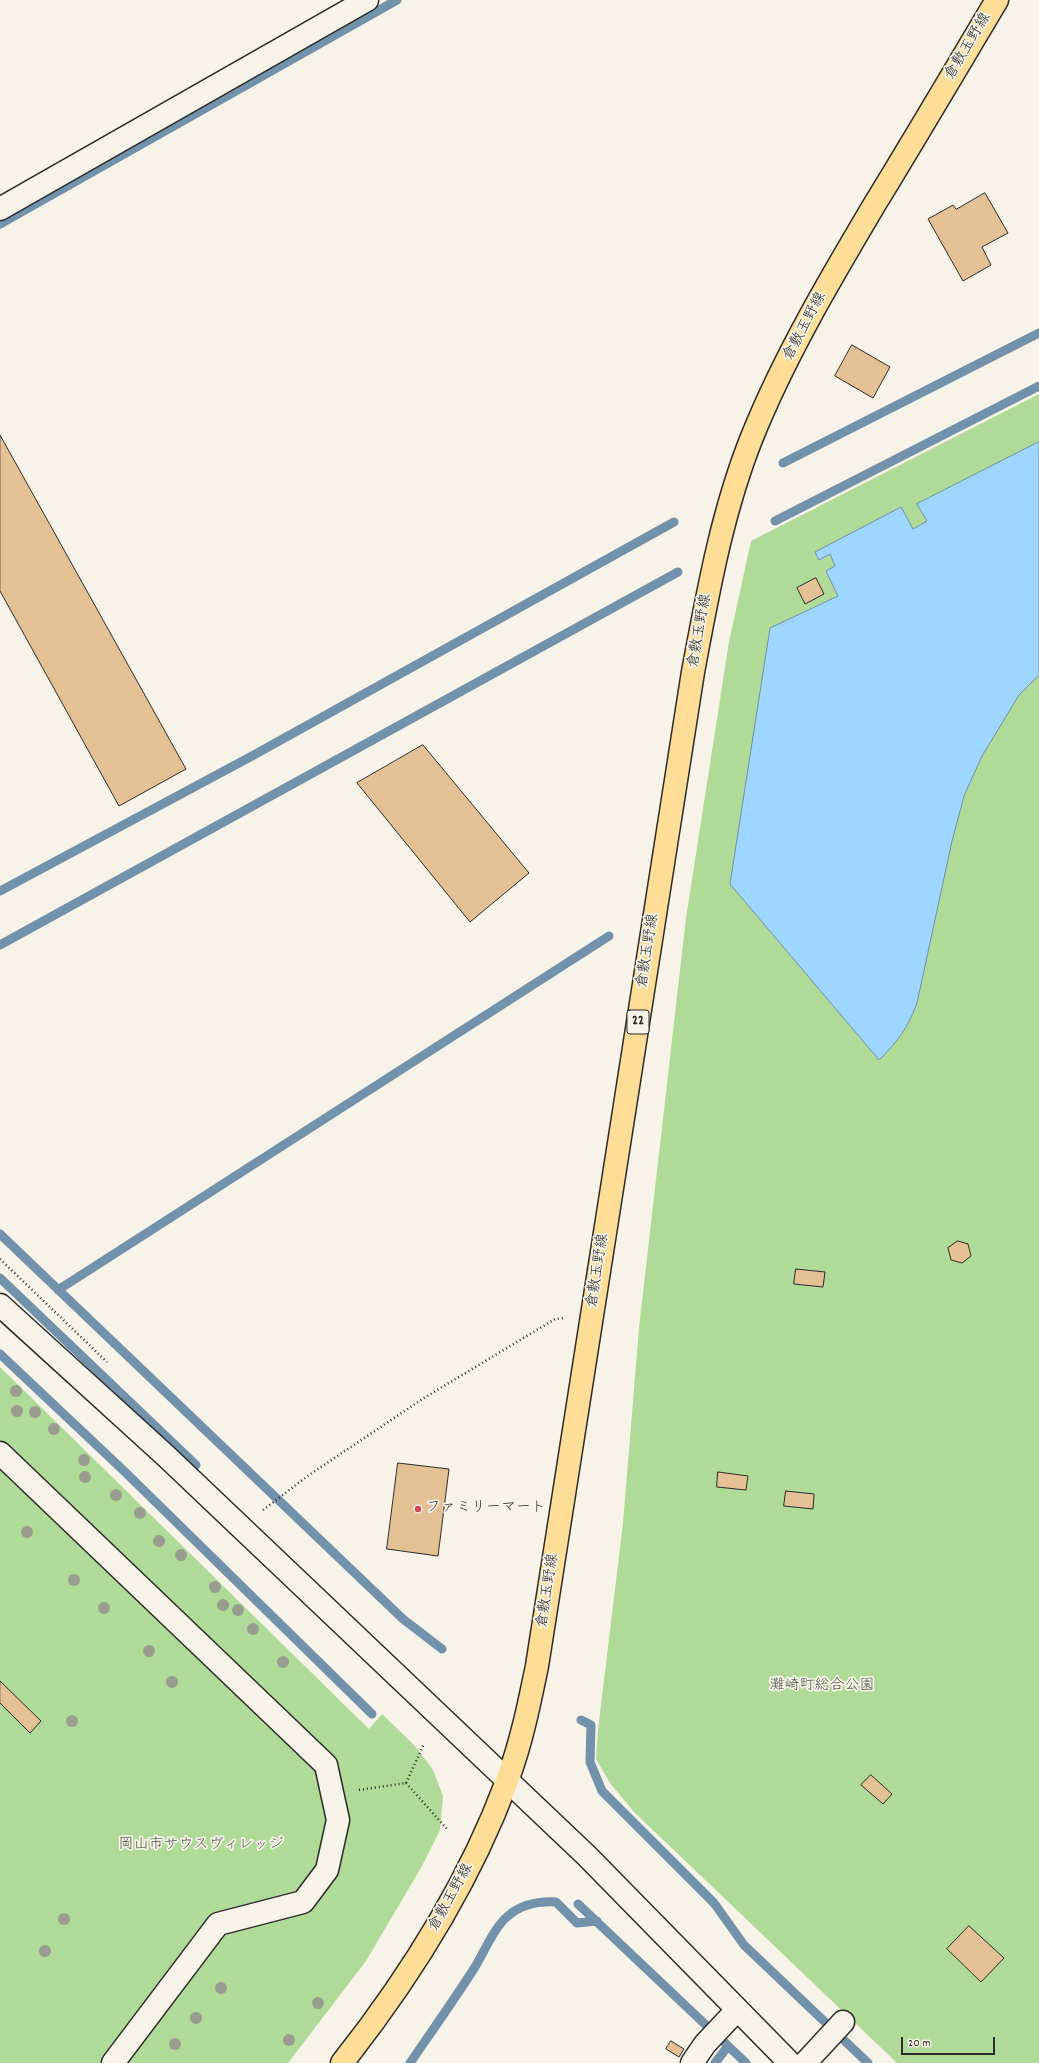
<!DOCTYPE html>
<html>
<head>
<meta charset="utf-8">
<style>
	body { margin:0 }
	#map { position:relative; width:1039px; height:2063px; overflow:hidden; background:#f7f3e8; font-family:Dekko,sans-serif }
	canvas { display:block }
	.scale { position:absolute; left:901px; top:2037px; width:94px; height:18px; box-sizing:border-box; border:2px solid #2b2b2b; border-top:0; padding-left:5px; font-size:12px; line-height:14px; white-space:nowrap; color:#2b2b2b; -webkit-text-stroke:3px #f7f3e8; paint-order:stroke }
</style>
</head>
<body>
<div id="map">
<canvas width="1039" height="2063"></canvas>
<div class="scale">20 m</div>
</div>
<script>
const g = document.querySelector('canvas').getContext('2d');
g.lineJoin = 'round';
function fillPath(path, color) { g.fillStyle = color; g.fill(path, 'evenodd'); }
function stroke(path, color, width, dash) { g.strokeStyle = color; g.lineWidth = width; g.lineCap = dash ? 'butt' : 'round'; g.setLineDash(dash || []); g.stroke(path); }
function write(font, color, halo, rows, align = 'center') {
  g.font = font + ' Dekko,"Klee One",sans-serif'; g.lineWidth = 3.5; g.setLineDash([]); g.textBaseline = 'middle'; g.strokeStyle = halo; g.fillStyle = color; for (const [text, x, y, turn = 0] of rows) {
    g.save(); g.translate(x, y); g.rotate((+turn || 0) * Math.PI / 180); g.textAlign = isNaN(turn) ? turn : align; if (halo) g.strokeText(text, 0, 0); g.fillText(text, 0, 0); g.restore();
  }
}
const green = new Path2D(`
	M1039 394V2063H897L634 1812 610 1783 596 1759 598 1730 623 1523 639 1328 686 918 729 642 751 541Z
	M0 1367 369 1729 382 1714 414 1745 433 1770 443 1796 440 1830 422 1866 366 1961 288 2063H0Z`);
const water = new Path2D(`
	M1039 442V675L1019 695 982 756 964 796 952 841 917 1003C907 1029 899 1040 879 1060L730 884 770 628 838 596 826 571 835 566 830 554 819 560 815 552 901 507 913 529 927 521 917 504Z`);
const stream = new Path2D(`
	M0 224 397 0
	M783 463 1039 333
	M775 521 1039 386
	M0 891 252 756 674 522
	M0 945 678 572
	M0 1234 403 1619 442 1649
	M0 1278 196 1465
	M58 1290 609 936
	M0 1354 123 1470 372 1714
	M581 1720 591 1725 590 1762 602 1791 714 1903 744 1945 868 2063
	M578 1904 746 2063
	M410 2063C432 2031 454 2000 475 1967 484 1952 495 1926 508 1916 522 1904 538 1901 556 1902L577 1923 597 1921
	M715 2063 728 2046`);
const building = new Path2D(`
	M985 193 1008 233 982 247 991 265 963 281 928 219 953 205 956 209Z
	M852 345 890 367 873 398 835 376Z
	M0 435 186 769 119 806 0 591Z
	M816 578 824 594 805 604 797 588Z
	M423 745 529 873 470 922 357 783Z
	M958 1241 968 1244 971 1256 962 1263 951 1260 948 1248Z
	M796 1269 825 1272 823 1287 794 1284Z
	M398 1463 449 1469 438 1556 387 1549Z
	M718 1472 748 1476 746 1490 717 1487Z
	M786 1491 814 1494 813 1509 784 1506Z
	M0 1681 41 1721 30 1733 0 1703Z
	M871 1775 892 1794 883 1804 861 1785Z
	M969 1926 1004 1958 981 1982 947 1949Z
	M671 2041 684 2049 679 2057 666 2049Z`);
const path = new Path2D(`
	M0 1259 107 1362
	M263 1510 309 1475 424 1398 555 1319 565 1318
	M406 1783 447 1829
	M406 1783 424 1744
	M359 1790 406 1783`);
const minor = new Path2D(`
	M0 209 367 0
	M0 1305 166 1456 587 1856 790 2063
	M0 1453 326 1765 338 1820 327 1870 303 1902 218 1924 113 2063
	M692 2063 705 2044 737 2010
	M805 2063 843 2022`);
const major = new Path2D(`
	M342 2063C410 1977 469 1883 507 1781 521 1744 529 1705 537 1666L693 672C708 592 722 512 752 437 785 355 831 278 876 202 917 135 957 67 997 0`);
const trees = [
	[16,1391],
	[17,1411],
	[35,1412],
	[54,1429],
	[84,1460],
	[85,1477],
	[116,1495],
	[140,1513],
	[27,1532],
	[159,1541],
	[181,1555],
	[74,1580],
	[215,1587],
	[223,1605],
	[104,1608],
	[238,1610],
	[253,1629],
	[149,1651],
	[283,1662],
	[172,1682],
	[72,1721],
	[64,1919],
	[45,1951],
	[221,1988],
	[318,2003],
	[196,2018],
	[289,2040],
	[175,2044]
];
const markers = [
	[418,1509,4,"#d1495b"]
];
const shields = [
	[638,1022,22]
];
const shieldNames = [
	["22",638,1022]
];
const streetNames = [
	["倉敷玉野線",969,47,-59],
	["倉敷玉野線",806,327,-62],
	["倉敷玉野線",701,631,-80],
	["倉敷玉野線",649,951,-81],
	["倉敷玉野線",599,1271,-81],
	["倉敷玉野線",549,1591,-81],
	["倉敷玉野線",452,1898,-61]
];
const poiNames = [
	["ファミリーマート",426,1509]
];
const parkNames = [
	["灘崎町総合公園",822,1687],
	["岡山市サウスヴィレッジ",201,1846]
];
fillPath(green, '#afda98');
fillPath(water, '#9fd6ff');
stroke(water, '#7192aa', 1);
stroke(stream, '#7192aa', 9);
fillPath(building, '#e4c095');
stroke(building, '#2b2b2b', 1);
stroke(minor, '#2b2b2b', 25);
stroke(major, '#2b2b2b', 25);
stroke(path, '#2b2b2b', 2.5, [1, 3]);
stroke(minor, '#f7f3e8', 22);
stroke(major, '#fedd96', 22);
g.fillStyle = '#999d8f';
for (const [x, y] of trees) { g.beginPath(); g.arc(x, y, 6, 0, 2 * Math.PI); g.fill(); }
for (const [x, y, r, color] of markers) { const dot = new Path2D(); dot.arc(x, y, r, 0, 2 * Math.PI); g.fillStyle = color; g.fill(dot); stroke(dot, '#f7f3e8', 1.5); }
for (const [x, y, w] of shields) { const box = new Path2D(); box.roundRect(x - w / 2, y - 12, w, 24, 3); g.fillStyle = '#f7f3e8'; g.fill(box); stroke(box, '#2b2b2b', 1); }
write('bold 14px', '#2b2b2b', null, shieldNames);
write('15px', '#2b2b2b', '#f7f3e8', streetNames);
write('15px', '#2b2b2b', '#f7f3e8', poiNames, 'left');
write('15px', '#4c5746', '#f7f3e8', parkNames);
</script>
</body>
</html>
